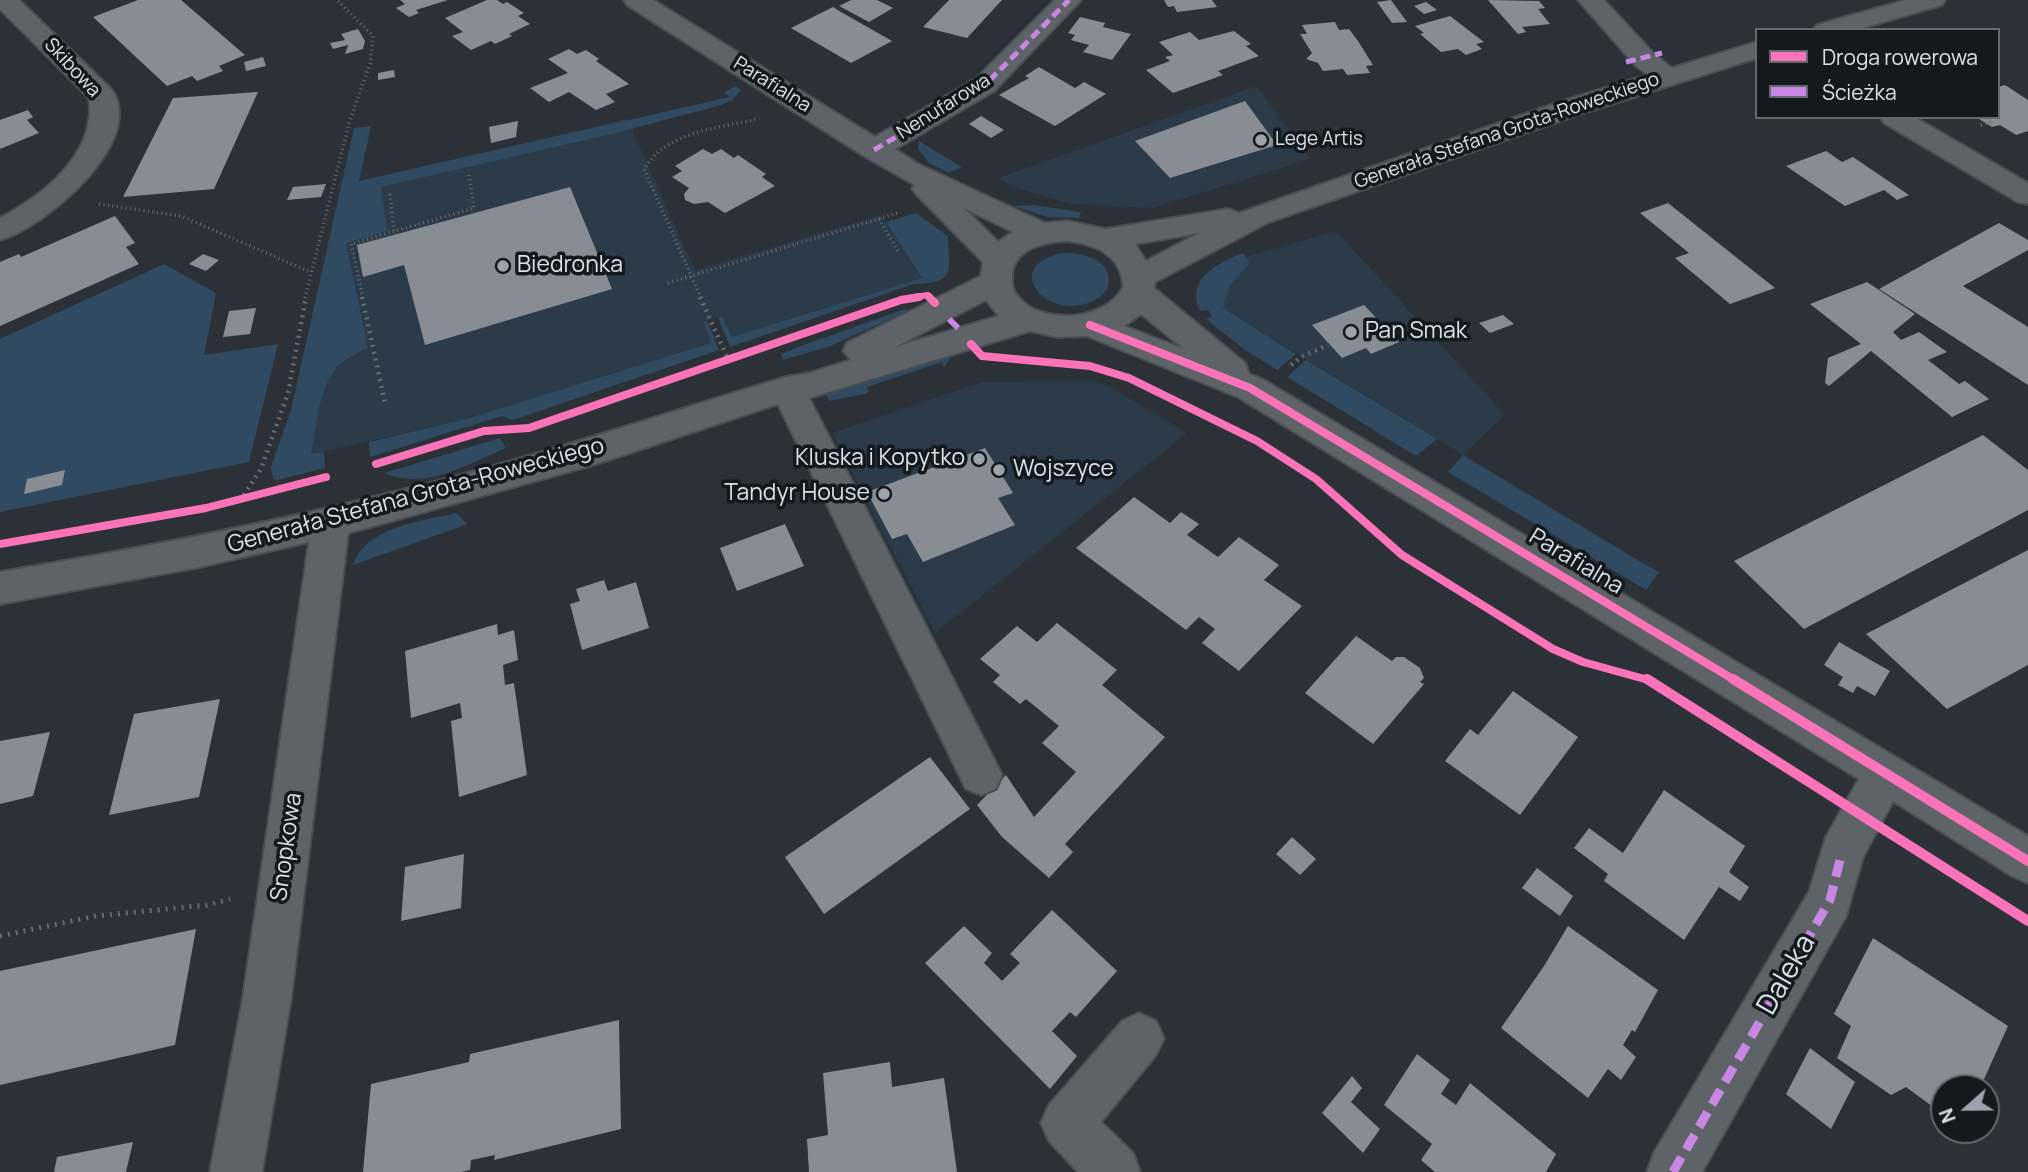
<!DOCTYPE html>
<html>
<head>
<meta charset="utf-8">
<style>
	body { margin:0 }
	#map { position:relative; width:2028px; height:1172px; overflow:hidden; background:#2b3137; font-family:Manrope,sans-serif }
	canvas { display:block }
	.legend { position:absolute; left:1755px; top:28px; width:245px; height:91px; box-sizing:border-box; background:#14191e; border:2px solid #63696f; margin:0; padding:9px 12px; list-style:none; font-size:21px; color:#d9e1e8 }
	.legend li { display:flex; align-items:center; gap:14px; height:35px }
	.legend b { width:35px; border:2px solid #63696f }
	.north { position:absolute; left:1930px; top:1074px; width:70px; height:70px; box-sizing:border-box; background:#14191e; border:2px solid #63696f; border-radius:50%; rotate:249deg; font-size:19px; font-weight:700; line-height:28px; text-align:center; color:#d9e1e8 }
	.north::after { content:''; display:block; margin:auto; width:24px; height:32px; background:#9ca3aa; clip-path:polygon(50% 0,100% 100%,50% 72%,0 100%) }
</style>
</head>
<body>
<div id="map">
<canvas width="2028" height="1172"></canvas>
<ul class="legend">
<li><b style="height:9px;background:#fb73b8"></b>Droga rowerowa</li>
<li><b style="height:9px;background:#c787e3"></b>Ścieżka</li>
</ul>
<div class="north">N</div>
</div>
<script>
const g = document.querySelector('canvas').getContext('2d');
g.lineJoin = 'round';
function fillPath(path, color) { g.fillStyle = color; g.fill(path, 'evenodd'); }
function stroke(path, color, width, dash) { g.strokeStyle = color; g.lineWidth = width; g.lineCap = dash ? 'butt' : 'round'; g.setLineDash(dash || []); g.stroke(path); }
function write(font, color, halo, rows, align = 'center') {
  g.font = font + ' Manrope,sans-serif'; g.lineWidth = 7; g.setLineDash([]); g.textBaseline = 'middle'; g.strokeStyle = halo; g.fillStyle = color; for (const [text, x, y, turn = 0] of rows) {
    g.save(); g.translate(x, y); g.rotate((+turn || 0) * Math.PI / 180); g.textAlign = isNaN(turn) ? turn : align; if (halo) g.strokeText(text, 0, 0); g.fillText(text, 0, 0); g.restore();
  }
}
const built = new Path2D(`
	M1257 86 1310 159 1153 208 1070 204 1013 187 998 178Z
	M627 119 695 270 881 215 923 278 732 337 721 317 704 322 712 343 466 419 296 458 359 181Z
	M1336 231 1505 415 1463 455 1216 304 1245 257Z
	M1093 381 1111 387 1187 433 935 633 832 433 982 382Z`);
const green = new Path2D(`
	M736 86 741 90 732 100 721 105 620 132 381 187 387 231 346 243 368 348C360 352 351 356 344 361 318 380 317 426 311 454L324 452 325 468 277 480 273 479 271 467 291 410 354 128 371 126 359 181 730 97 724 92Z
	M919 141 962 167 949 173 929 163 918 149Z
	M1033 205 1081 212 1079 218 1047 217 1013 206Z
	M916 213 948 236C949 271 957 283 914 284L730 347 718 318 722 317 732 337 922 278 886 222Z
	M1063 253C1080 253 1109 258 1109 280 1109 290 1102 297 1093 301 1048 323 998 266 1063 253Z
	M1243 253 1250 263 1230 285 1223 308 1296 354 1277 370 1241 347 1206 319 1212 317 1208 310 1200 311C1185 279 1218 263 1243 253Z
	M164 264 216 293 204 355 278 344 249 462 0 512V339Z
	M905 309 908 311 828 347 783 360 781 354 798 347Z
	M707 321 719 350 513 420 502 416 370 457 369 442 466 419 711 343 704 322Z
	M949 354 950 359 944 367 942 362 867 387 869 392 864 394 829 401 826 395Z
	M1306 360 1437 439 1416 456 1287 377Z
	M500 438 506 448C469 464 424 491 384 473Z
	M1463 455 1641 562 1659 572 1646 590 1448 472Z
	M456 513 468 524 353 565C367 526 420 522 456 513Z`);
const building = new Path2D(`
	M138 0H181L245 55 219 66 223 71 197 81 192 76 167 86 93 17Z
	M400 0H448L416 10 419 13 409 17 396 8 405 4Z
	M487 0H497L503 4 507 2 524 13 518 16 530 24 509 34 512 36 495 44 491 41 471 50 452 36 463 32 445 18Z
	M851 0H877L893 8 869 22 839 6Z
	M949 0H1002L967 38 923 27Z
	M1164 0H1212L1217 7 1177 12 1174 6 1168 7Z
	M1391 0 1407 22 1392 23 1377 2Z
	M1488 0 1539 1 1545 8 1538 9 1550 24 1522 27 1526 32 1518 34Z
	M1426 2 1437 10 1424 14 1414 6Z
	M833 7 841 12 892 41 851 63 791 28Z
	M1450 16 1484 42 1476 44 1482 49 1466 55 1458 49 1441 52 1420 34 1424 33 1415 26Z
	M1080 17 1105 23 1103 27 1131 34 1112 60 1083 52 1089 45 1071 40 1075 35 1068 33Z
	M1335 22 1339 30 1349 29 1358 41 1373 65 1366 66 1370 73 1347 75 1343 69 1323 71 1318 63 1306 59 1312 53 1300 34H1307L1302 25Z
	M358 29 365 41 363 49 345 54 348 45 333 49 330 43 345 40 341 34Z
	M1234 31 1251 44 1246 46 1259 56 1218 71 1223 75 1173 93 1146 70 1170 61 1165 57 1173 55 1159 42 1190 32 1199 40Z
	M569 49 577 54 586 50 599 59 596 61 629 84 606 94 615 102 596 110 569 92 549 102 530 88 568 73 548 59Z
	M263 57 266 66 246 71 244 62Z
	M1039 67 1075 88 1084 82 1106 94 1055 126 999 95 1029 78 1025 76Z
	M394 70 395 77 378 80V73Z
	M2005 85 2028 100V131L2016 135 2000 125 1992 127 1976 117H1998V87Z
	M258 92 214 189 123 197 173 98Z
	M1245 101 1277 145 1170 178 1135 141Z
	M28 110 33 117 27 120 39 133 0 149V120Z
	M981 116 1004 130 991 138 969 124Z
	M518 121 516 137 491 143 489 127Z
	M703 149 712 154 721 149 734 158 738 155 766 174 762 177 775 186 725 213 708 202 694 204 685 200 684 194 689 188 672 177 682 171 675 166Z
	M1826 151 1842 162 1853 157 1909 195 1897 200 1884 190 1845 206 1786 166Z
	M326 184 321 197 287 200 293 187Z
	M570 187 612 289 425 345 404 265 363 277 357 245Z
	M1668 203 1722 246 1775 288 1730 304 1675 258 1689 253 1640 213Z
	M115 216 135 243 126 247 139 264 0 326V262L19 254 21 257Z
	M1999 223 2028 240V250L1963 286 2028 327V385L1879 289Z
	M203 254 219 260 206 271 189 264Z
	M1867 282 1915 314 1893 332 1901 340 1919 332 1947 352 1928 360 1959 384 1965 381 1989 399 1952 417 1871 351 1829 386 1825 383 1828 358 1861 344 1810 304Z
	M1364 305 1399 342 1371 354 1366 348 1342 358 1312 325Z
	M256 308 250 334 223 337 229 311Z
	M1503 315 1514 324 1490 333 1479 323Z
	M1983 435 2028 470V510L1804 629 1734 561Z
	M985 448 1013 493 998 498 1015 525 923 562 907 534 892 539 867 492Z
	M65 470 62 485 24 494 27 479Z
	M1134 497 1170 523 1181 512 1199 524 1187 535 1218 557 1239 537 1279 565 1264 580 1302 606 1239 671 1202 643 1215 629 1199 617 1186 630 1076 548Z
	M785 524 804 566 737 591 720 548Z
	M2028 550V665L1947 709 1866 634Z
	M604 580 608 591 636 582 649 628 582 650 570 604 580 601 576 589Z
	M1057 623 1117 670 1102 685 1165 737 1065 844 1073 852 1049 878 1002 837 977 805 1006 775 1034 817 1076 772 1042 743 1059 726 1026 699 1020 704 993 682 1000 675 980 659 1017 626 1037 642Z
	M497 624 498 635 514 630 518 660 503 665 505 685 514 683 527 775 459 797 451 721 462 718 460 703 411 718 405 651Z
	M1356 636 1392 661 1396 657H1404L1420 668 1424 678 1420 682 1424 684 1373 744 1305 693Z
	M1839 642 1890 671 1875 696 1857 686 1853 693 1838 685 1843 677 1824 665Z
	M1513 691 1578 737 1520 815 1445 761 1470 729 1478 735Z
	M220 699 199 797 109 815 134 714Z
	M50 732 33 796 0 804V741Z
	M930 757 970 809 824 914 785 857Z
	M1664 790 1745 846 1729 872 1749 887 1740 901 1719 887 1684 940 1604 881 1608 874 1574 848 1589 828 1623 853Z
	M1292 837 1316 859 1300 875 1276 854Z
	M464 854 461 908 401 921 405 867Z
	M1537 868 1573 896 1560 916 1522 888Z
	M1052 910 1117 971 1076 1017 1070 1012 1052 1031 1077 1056 1050 1089 925 963 964 926 992 953 984 963 1002 981 1020 963 1010 954Z
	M1568 926 1658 990 1635 1032 1632 1030 1623 1045 1636 1057 1621 1080 1608 1069 1588 1098 1501 1028 1544 966Z
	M196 929 175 1045 0 1085V971Z
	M1873 938 2008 1026 1980 1088H1944V1115L1906 1087 1891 1095 1837 1058 1851 1026 1834 1014Z
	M619 1020 621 1129 494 1160 495 1155 471 1160 470 1170 461 1172H363L371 1084 469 1062 470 1054Z
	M1810 1048 1855 1082 1831 1129 1786 1094Z
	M1417 1054 1450 1080 1441 1094 1456 1105 1470 1083 1556 1154 1546 1172H1435L1421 1160 1432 1144 1384 1105Z
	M890 1062 892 1087 944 1078 957 1172H809L807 1139 828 1135 823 1073Z
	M1352 1076 1362 1088 1351 1102 1380 1129 1363 1153 1322 1113Z
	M133 1142 126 1172H54L57 1157Z`);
const pathFar2 = new Path2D(`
	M1981 125 1994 121
	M390 194 394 232
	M99 204 181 216 310 272
	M879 219 898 251
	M668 283 898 213
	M305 298 349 123 370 64 373 36 337 0
	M363 298 351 244 474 208 469 175
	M701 298 644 169C667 131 719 128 759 119`);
const pathFar1 = new Path2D(`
	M362 297 385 403
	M700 297 728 359
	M1291 365 1301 357 1328 345
	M240 501 261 469 288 393 306 297`);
const path = new Path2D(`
	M0 936 96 916 207 905 230 899`);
const minor = new Path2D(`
	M0 0H19L112 90C147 142 44 228 0 240V218C44 195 97 153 89 98L0 9Z
	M624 0H653L875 137 976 79 1055 0H1081L994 91 895 149 918 164 1045 223 1067 221 1106 229 1228 209 1239 213 1563 101 1648 75 1636 66 1578 0H1604L1654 54 1672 68 1757 42V58L1583 113 1269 222 1155 282 1154 288 1245 363 1249 374 1262 379 2028 836V883L2012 876 1893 801 1863 857 1846 916 1702 1172H1647L1654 1153 1809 892 1826 837 1859 779 1238 397 1087 336 1058 337 1030 331 809 398 1002 775 996 789 981 795 966 789 778 404 593 465 348 533 291 998 262 1172H210L243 998 309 542 200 567 0 604V572C168 544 333 511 497 465 594 438 689 406 786 377L810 373 851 360 843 351 847 343 981 276 983 262 917 195 912 189 915 185 864 156 627 5ZM964 208 1013 232 998 242ZM1199 233 1146 261 1135 244ZM1067 241C1095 244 1122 255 1123 287 1107 320 1044 326 1019 298 1013 291 1012 287 1012 279 1011 249 1043 242 1067 241ZM986 300 999 316 895 347ZM1141 314 1184 349 1124 326Z
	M1906 0H1945L1942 5 1855 30H1813L1817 25Z
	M1880 117H1914L2028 183V204L2018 202 1884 123Z
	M1139 1013 1156 1021 1164 1038 1156 1055 1101 1122 1133 1153 1140 1172H1078L1049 1141 1041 1123 1049 1105 1122 1021Z`);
const quietFar2 = new Path2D(`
	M1626 62 1662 53
	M874 150 985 85 1069 0`);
const quietFar1 = new Path2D(`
	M949 319 959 329`);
const quiet = new Path2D(`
	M1673 1172 1830 900 1842 852`);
const cyclewayFar2 = new Path2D(`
	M909 298 928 295 931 298`);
const cyclewayFar1 = new Path2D(`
	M929 297 935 303
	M1090 325 1250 388 1736 681
	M971 344 982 356 1090 366 1129 378 1257 441 1316 479 1402 555 1553 649 1583 662 1652 681
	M376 464 484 431 529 428 901 300 919 297
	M0 544 206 508 326 477`);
const cycleway = new Path2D(`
	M1647 679 2028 921
	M1733 679 2028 861`);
const markers = [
	[1261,140,7,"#9ca3aa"],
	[503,266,7,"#9ca3aa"],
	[1351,332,7,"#9ca3aa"],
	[979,459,7,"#9ca3aa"],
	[999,470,7,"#9ca3aa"],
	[884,494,7,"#9ca3aa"]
];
const farStreetnames = [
	["Skibowa",72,68,47],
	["Parafialna",772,85,32],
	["Nenufarowa",944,107,-32],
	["Generała Stefana Grota-Roweckiego",1507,131,-19]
];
const farPoinames = [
	["Lege Artis",1275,140]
];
const poiNames = [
	["Biedronka",517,266],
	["Pan Smak",1365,332],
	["Kluska i Kopytko",965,459,"right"],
	["Wojszyce",1013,470],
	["Tandyr House",870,494,"right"]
];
const streetNames = [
	["Generała Stefana Grota-Roweckiego",416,496,-15],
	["Parafialna",1576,562,31],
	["Snopkowa",287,847,-82]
];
const nearStreetnames = [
	["Daleka",1787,975,-60]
];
fillPath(built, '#2b3b49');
fillPath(green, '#304a61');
fillPath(building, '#888d93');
stroke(minor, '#484e52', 4);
stroke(pathFar2, '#676c71', 3.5, [1, 3.5]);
stroke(pathFar1, '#676c71', 4.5, [2, 5]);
stroke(path, '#676c71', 5, [2, 6]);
fillPath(minor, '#5e6367');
stroke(quietFar2, '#c787e3', 5, [10, 5]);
stroke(quietFar1, '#c787e3', 6, [13, 6]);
stroke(quiet, '#c787e3', 9, [17, 9]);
stroke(cyclewayFar2, '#fb73b8', 6);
stroke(cyclewayFar1, '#fb73b8', 8);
stroke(cycleway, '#fb73b8', 10);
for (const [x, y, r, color] of markers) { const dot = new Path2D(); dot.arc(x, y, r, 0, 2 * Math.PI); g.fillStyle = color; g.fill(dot); stroke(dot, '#14191e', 2.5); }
write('19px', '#d9e1e8', '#14191e', farStreetnames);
write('19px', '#d9e1e8', '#14191e', farPoinames, 'left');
write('23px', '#d9e1e8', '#14191e', poiNames, 'left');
write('23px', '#d9e1e8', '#14191e', streetNames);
write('28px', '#d9e1e8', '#14191e', nearStreetnames);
</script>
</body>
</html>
